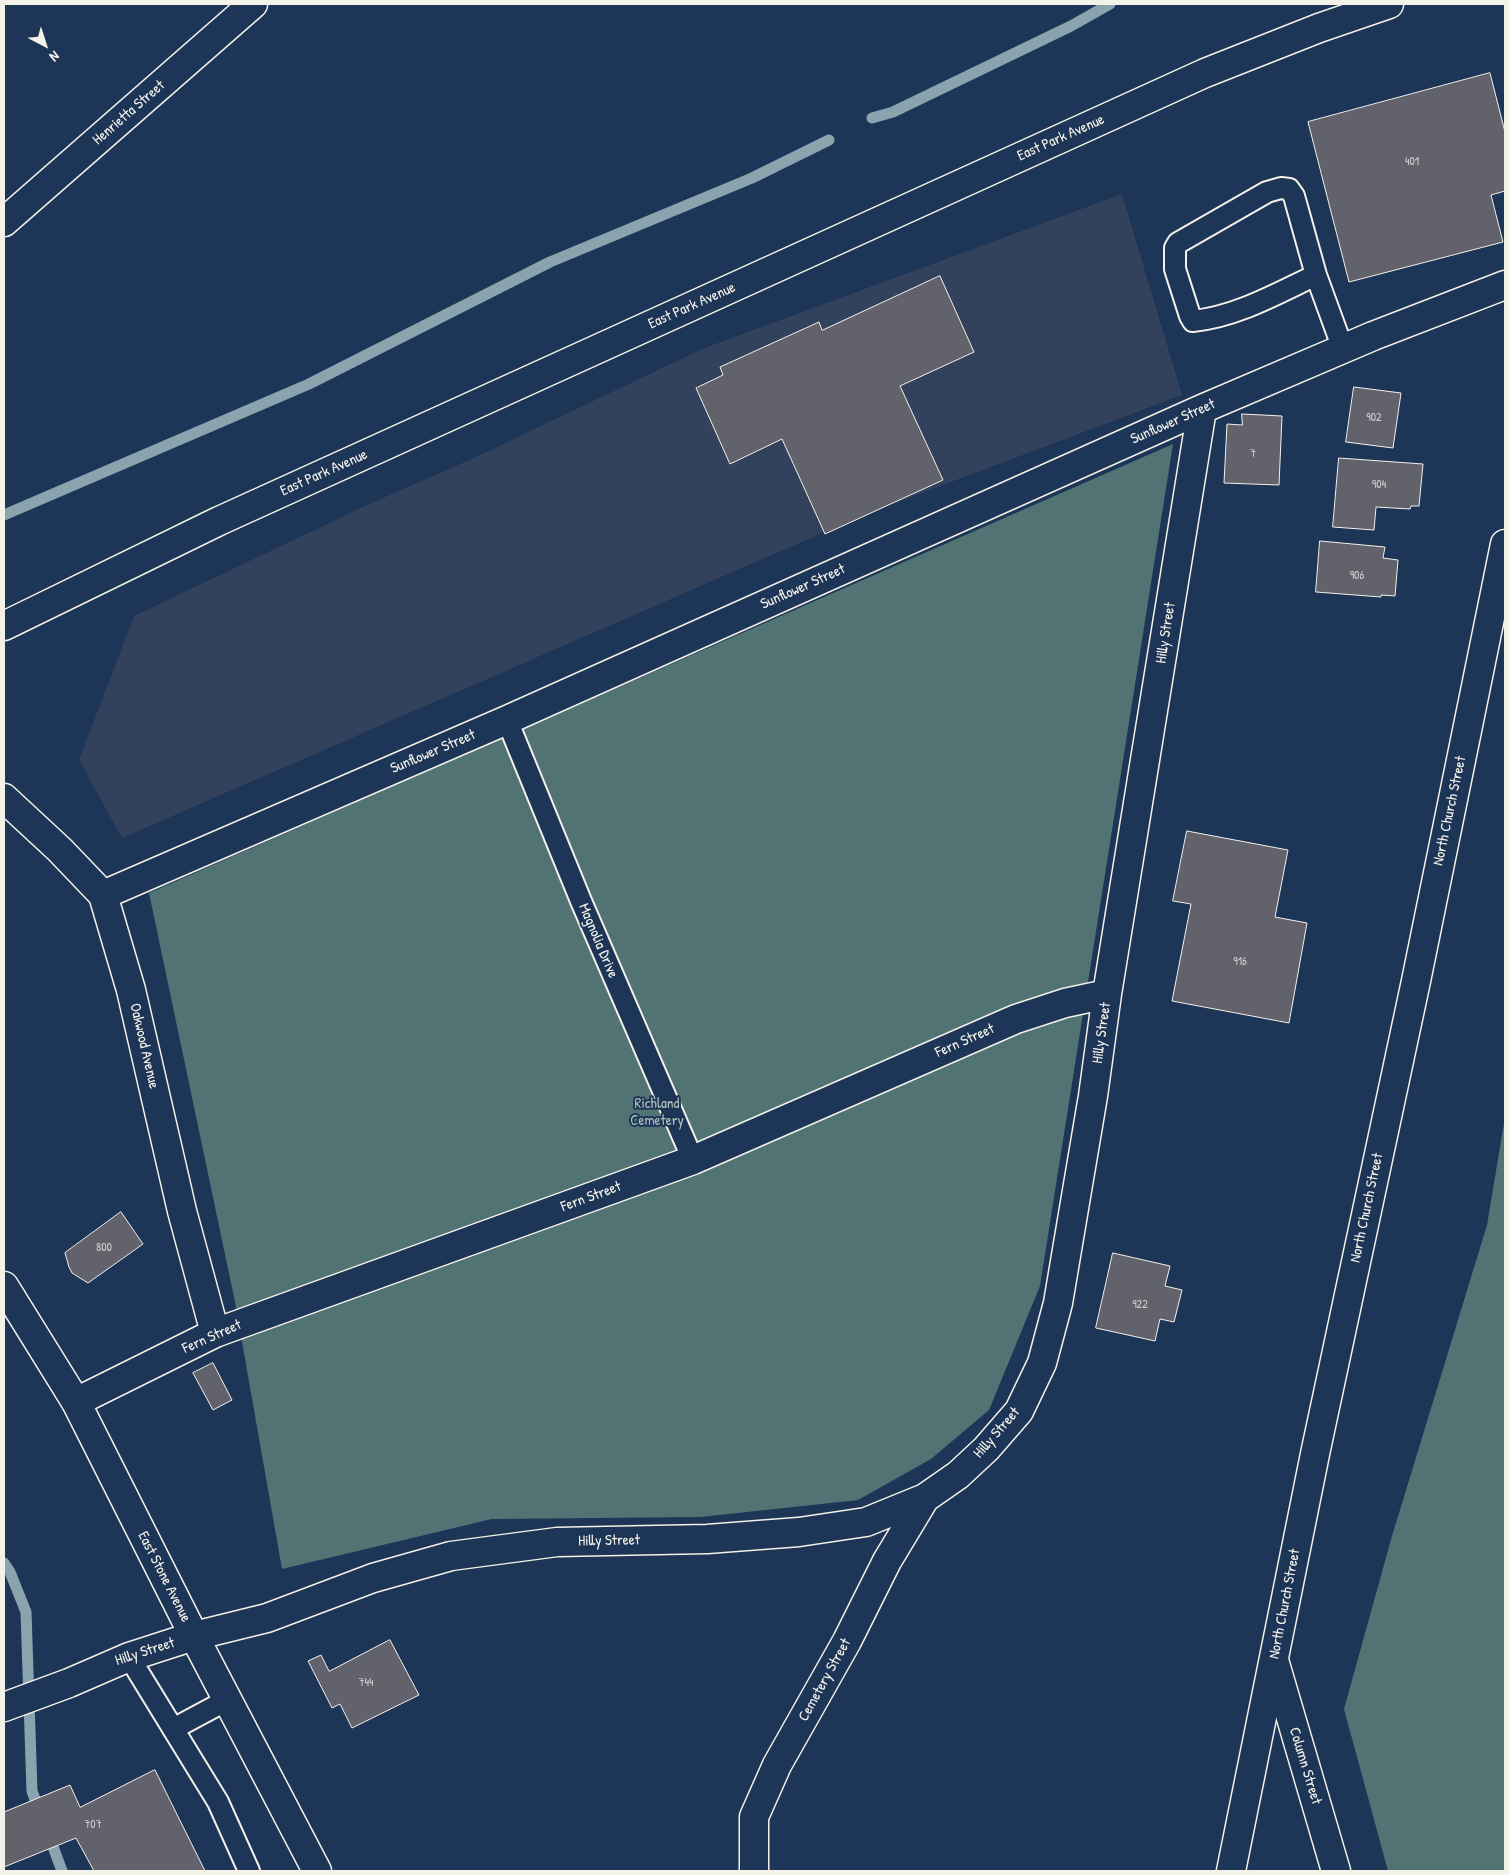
<!DOCTYPE html>
<html>
<head>
<meta charset="utf-8">
<style>
	body { margin:0 }
	#map { position:relative; width:1509px; height:1875px; overflow:hidden; background:#1d3557; font-family:"Patrick Hand",sans-serif }
	canvas { display:block }
	.frame { position:absolute; inset:0; border:5px solid #f4f1e8; pointer-events:none }
	.north { position:absolute; left:20px; top:20px; width:50px; height:50px; -webkit-text-stroke:4px #1d3557; paint-order:stroke; rotate:140deg; font-size:14px; font-weight:700; line-height:20px; text-align:center; color:#f4f1e8 }
	.north::after { content:''; display:block; margin:auto; width:18px; height:22px; background:#f4f1e8; clip-path:polygon(50% 0,100% 100%,50% 72%,0 100%) }
</style>
</head>
<body>
<div id="map">
<canvas width="1509" height="1875"></canvas>
<div class="frame"></div>
<div class="north">N</div>
</div>
<script>
const g = document.querySelector('canvas').getContext('2d');
g.lineJoin = 'round';
function fillPath(path, color) { g.fillStyle = color; g.fill(path, 'evenodd'); }
function stroke(path, color, width, dash) { g.strokeStyle = color; g.lineWidth = width; g.lineCap = dash ? 'butt' : 'round'; g.setLineDash(dash || []); g.stroke(path); }
function write(font, color, halo, rows, align = 'center') {
  g.font = font + ' "Patrick Hand",sans-serif'; g.lineWidth = 4; g.setLineDash([]); g.textBaseline = 'middle'; g.strokeStyle = halo; g.fillStyle = color; for (const [text, x, y, turn = 0] of rows) {
    g.save(); g.translate(x, y); g.rotate((+turn || 0) * Math.PI / 180); g.textAlign = isNaN(turn) ? turn : align; if (halo) g.strokeText(text, 0, 0); g.fillText(text, 0, 0); g.restore();
  }
}
const built = new Path2D(`
	M1122 194 1182 395 866 514 122 838 79 760 134 616 367 505 474 458 702 349Z`);
const green = new Path2D(`
	M1173 444 1040 1286 989 1410 931 1459 858 1500 701 1517 492 1519 282 1569 235 1302 149 893Z
	M1505 1117V1871H1388L1344 1709 1392 1536 1487 1225Z`);
const stream = new Path2D(`
	M872 118 893 112 1071 26 1110 4
	M4 515 309 384 550 262 752 178 829 140
	M4 1563 10 1572 26 1612 32 1791 40 1813
	M48 1833 62 1871`);
const building = new Path2D(`
	M1490 73 1505 132V191L1491 195 1503 242 1349 282 1308 122Z
	M940 276 974 352 900 386 943 480 825 534 782 439 730 464 696 388 723 375 720 367 819 322 822 330Z
	M1354 387 1401 393 1393 448 1346 442Z
	M1242 414 1282 416 1279 485 1224 483 1227 424 1242 425Z
	M1339 458 1423 464 1419 506H1411L1410 509 1376 507 1374 530 1333 527Z
	M1320 541 1385 547 1383 558 1398 560 1395 596 1381 595V597L1316 592Z
	M1187 831 1288 850 1275 917 1307 923 1289 1023 1172 1001 1191 904 1173 901Z
	M121 1212 143 1244 88 1283 72 1273 69 1267 65 1253Z
	M1113 1253 1170 1266 1165 1286 1182 1290 1174 1322 1160 1319 1155 1341 1096 1328Z
	M213 1363 232 1400 213 1410 193 1373Z
	M390 1640 419 1695 352 1728 340 1704 332 1708 308 1661 321 1655 329 1671Z
	M155 1770 205 1871H94L76 1838 4 1867V1812L70 1785 80 1807Z`);
const lane = new Path2D(`
	M1316 275C1278 293 1236 317 1193 321L1190 316 1175 269V248L1178 243 1267 192 1281 188 1289 189 1294 196 1316 275 1343 349
	M507 720 581 901 693 1160
	M129 1657 218 1802 249 1871
	M173 1729 227 1700`);
const street = new Path2D(`
	M4 222 253 4
	M4 798 60 850 103 895 131 990 182 1211 215 1333
	M103 895 507 720 1202 409 1373 336 1505 285
	M76 1402 215 1333 693 1160 1016 1019 1065 1003 1107 994
	M1274 1660 1336 1871
	M4 1707 69 1683 129 1657 194 1636 267 1618 373 1578 451 1556 557 1542 707 1539 799 1532 866 1522 925 1498 958 1475 986 1449 1019 1411 1042 1363 1058 1303 1093 1096 1107 994 1202 409
	M754 1871V1817L777 1765 847 1641 887 1561 925 1498`);
const secondary = new Path2D(`
	M4 626 219 521 1205 73 1319 28 1389 4`);
const primary = new Path2D(`
	M1231 1871 1315 1454 1416 981 1505 544`);
const highway = new Path2D(`
	M4 1286 76 1402 194 1636 317 1871`);
const numberNames = [
	["401",1412,162],
	["902",1374,418],
	["7",1253,454],
	["904",1379,485],
	["906",1357,576],
	["916",1240,962],
	["800",104,1248],
	["922",1140,1305],
	["744",366,1683],
	["707",93,1825]
];
const streetNames = [
	["Henrietta Street",129,113,-41],
	["East Park Avenue",1061,138,-24],
	["East Park Avenue",692,306,-24],
	["Sunflower Street",1173,422,-24],
	["East Park Avenue",324,473,-24],
	["Sunflower Street",803,587,-24],
	["Hilly Street",1166,633,-81],
	["Sunflower Street",433,752,-23],
	["North Church Street",1450,811,-78],
	["Magnolia Drive",598,941,67],
	["Hilly Street",1102,1033,-82],
	["Fern Street",965,1041,-24],
	["Oakwood Avenue",144,1046,77],
	["Fern Street",591,1197,-20],
	["North Church Street",1367,1208,-78],
	["Fern Street",212,1337,-24],
	["Hilly Street",997,1433,-49],
	["Hilly Street",609,1541,-1],
	["East Stone Avenue",164,1577,63],
	["North Church Street",1285,1604,-79],
	["Hilly Street",145,1652,-18],
	["Cemetery Street",825,1680,-61],
	["Column Street",1305,1766,73]
];
const parkNames = [
	["Richland",657,1104],
	["Cemetery",657,1121]
];
fillPath(built, '#32425d');
fillPath(green, '#517374');
stroke(stream, '#8aa4af', 11);
fillPath(building, '#62626c');
stroke(building, '#f4f1e8', 1);
stroke(lane, '#f4f1e8', 24);
stroke(street, '#f4f1e8', 31);
stroke(secondary, '#f4f1e8', 31);
stroke(primary, '#f4f1e8', 31);
stroke(highway, '#f4f1e8', 31);
stroke(lane, '#1d3557', 20);
stroke(street, '#1d3557', 28);
stroke(secondary, '#1d3557', 28);
stroke(primary, '#1d3557', 28);
stroke(highway, '#1d3557', 28);
write('12px', '#d0cdc9', null, numberNames);
write('15px', '#f4f1e8', '#1d3557', streetNames);
write('15px', '#b3bfba', '#1d3557', parkNames);
</script>
</body>
</html>
